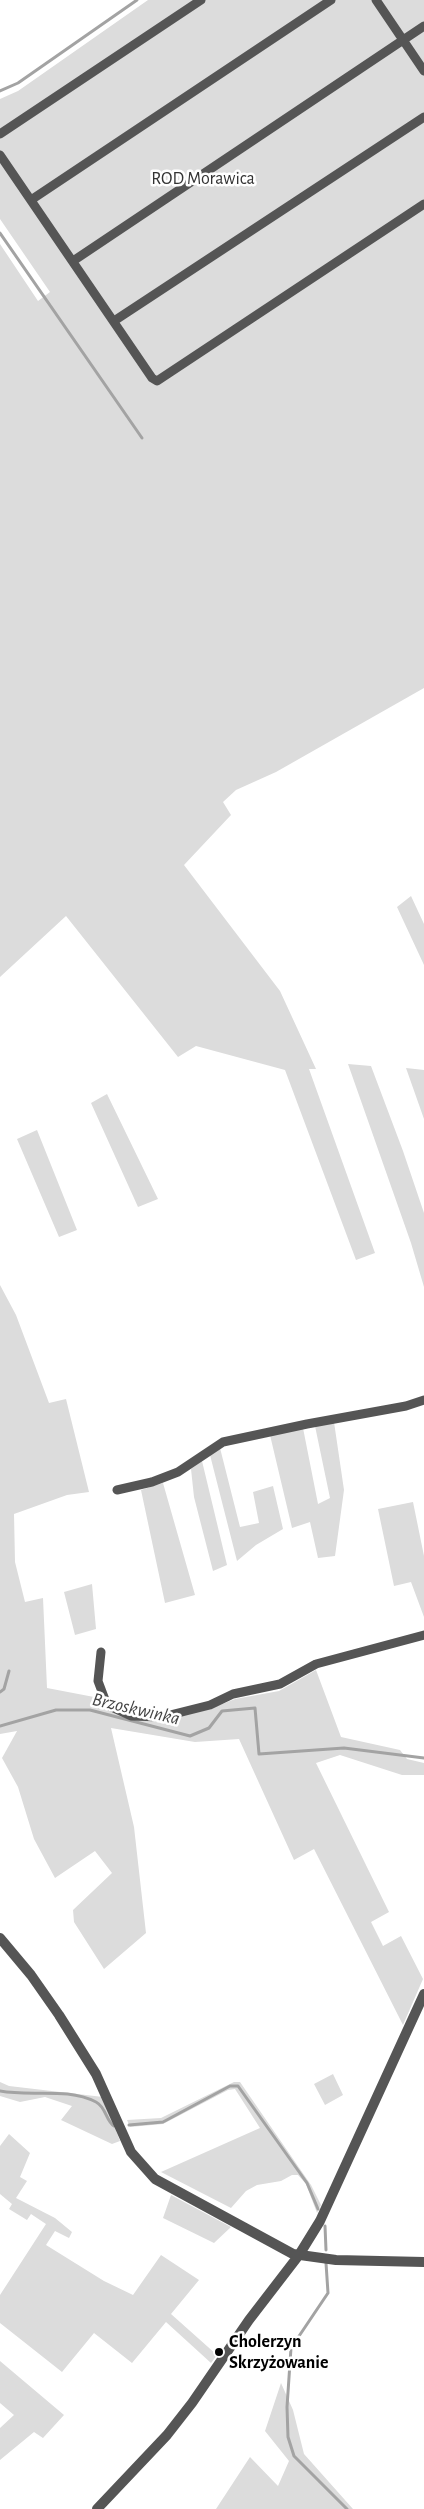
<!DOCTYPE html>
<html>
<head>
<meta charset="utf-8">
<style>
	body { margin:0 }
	canvas { display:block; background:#fff }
</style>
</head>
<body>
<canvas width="424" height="2509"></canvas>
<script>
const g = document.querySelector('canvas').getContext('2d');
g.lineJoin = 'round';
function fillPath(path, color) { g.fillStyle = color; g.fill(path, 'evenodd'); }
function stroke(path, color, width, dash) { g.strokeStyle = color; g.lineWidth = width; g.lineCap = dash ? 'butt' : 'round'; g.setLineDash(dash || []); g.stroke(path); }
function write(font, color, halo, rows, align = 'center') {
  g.font = font + ' "Alegreya Sans",sans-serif'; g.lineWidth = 5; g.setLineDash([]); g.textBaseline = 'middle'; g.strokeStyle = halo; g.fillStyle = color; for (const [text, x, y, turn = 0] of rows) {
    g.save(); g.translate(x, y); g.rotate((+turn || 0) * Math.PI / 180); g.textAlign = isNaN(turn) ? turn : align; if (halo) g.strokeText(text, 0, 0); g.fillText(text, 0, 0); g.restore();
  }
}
const green = new Path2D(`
	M148 0H424V688L276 772 236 790 223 802 231 815 184 865 280 991 316 1069H309L375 1253 356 1260 285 1070 196 1046 178 1057 66 916 0 977V244L38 301 50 292 0 219V99L18 91Z
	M411 896 424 924V965L397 907Z
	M348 1064 371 1066 403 1151 424 1213V1287L411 1243Z
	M406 1068 424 1070V1119Z
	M107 1094 158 1199 138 1207 91 1103Z
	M37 1130 77 1230 59 1237 17 1139Z
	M0 1285 16 1315 49 1403 66 1399 89 1492 67 1495 14 1514 15 1562 25 1602 43 1598 47 1688 94 1697 119 1715 133 1719 212 1708 235 1699 279 1691 316 1670 341 1737 400 1750 407 1759 424 1763V1775H402L340 1755 316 1763 389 1912 371 1922 383 1946 401 1936 423 1979 403 2025 314 1849 294 1860 239 1739 195 1742 111 1728 134 1827 146 1933 104 1969 74 1922 73 1910 112 1873 95 1851 55 1878 34 1839 18 1787 2 1758 17 1731 0 1734Z
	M334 1422 344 1490 335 1556 318 1558 310 1522 292 1528 270 1435 303 1428 318 1504 330 1498 315 1426Z
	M220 1448 240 1527 259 1523 253 1492 273 1486 283 1529 256 1545 237 1561 210 1455Z
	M202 1461 227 1565 213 1571 194 1497 191 1469Z
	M163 1483 195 1595 165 1603 141 1490Z
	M413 1502 424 1556V1617L411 1582 394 1586 378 1509Z
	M92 1584 96 1629 75 1635 64 1592Z
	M333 2074 343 2095 325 2105 314 2084Z
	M0 2082 9 2086 103 2097 120 2141 112 2144 61 2120 72 2106 45 2097 20 2102 0 2096Z
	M234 2082H240L311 2185 321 2205 317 2213 306 2184 298 2175H292L281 2181 257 2185 246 2191 231 2208 161 2172 260 2128 235 2089 228 2090 163 2124 130 2127 127 2120 161 2118Z
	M9 2134 30 2153 20 2177 27 2181 16 2198 55 2218 72 2232 69 2238 55 2231 46 2245 104 2281 133 2295 161 2255 199 2280 171 2314 217 2355 211 2363 166 2322 132 2363 94 2333 62 2372 0 2323V2295L46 2224 31 2214 27 2220 9 2209 12 2204 0 2194V2146Z
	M171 2195 231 2227 214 2243 163 2218Z
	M0 2361 64 2415 43 2438 34 2432 0 2460V2428L14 2415 0 2403Z
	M281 2383 293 2410 304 2454 353 2509H216L250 2457 278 2486 289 2461 265 2431Z`);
const stream = new Path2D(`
	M0 91 18 83 137 0
	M0 233 142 438
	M0 1692 4 1689 9 1671
	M0 1726 56 1710H90L190 1736 209 1728 222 1711 255 1708 259 1754 344 1748 424 1758
	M0 2091C32 2097 66 2087 96 2102 106 2107 106 2121 114 2126
	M129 2125 163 2122 230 2086H238L307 2183 318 2209
	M325 2226 326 2250
	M326 2263 328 2293 291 2348 287 2407 288 2437 294 2456 347 2509`);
const minor = new Path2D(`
	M376 0 424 71
	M0 134 201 0
	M0 155 152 378 157 381 424 204
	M31 200 331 0
	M73 261 424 26
	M114 321 424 117
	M117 1490 152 1482 178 1472 223 1442 307 1424 406 1406 424 1400
	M101 1652 98 1681 107 1705 131 1716 162 1717 210 1705 233 1694 280 1684 316 1664 424 1635`);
const tertiary = new Path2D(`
	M0 1938 31 1975 59 2015 96 2074 131 2152 155 2179 293 2254 336 2260 424 2262
	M97 2509 167 2435 192 2403 249 2320 299 2255 320 2221 424 1994`);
const markers = [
	[219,2352,5,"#000"]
];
const parkNames = [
	["ROD Morawica",203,179]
];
const poiNames = [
	["Cholerzyn",229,2342],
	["Skrzyżowanie",229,2363]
];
const waterNames = [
	["Brzoskwinka",136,1709,13]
];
fillPath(green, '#dcdcdc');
stroke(stream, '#a3a3a3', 3);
stroke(minor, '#555', 9);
stroke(tertiary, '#555', 10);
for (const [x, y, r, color] of markers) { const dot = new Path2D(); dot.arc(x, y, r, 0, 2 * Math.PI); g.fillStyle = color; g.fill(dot); stroke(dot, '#fff', 2); }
write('18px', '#333', '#fff', parkNames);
write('bold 18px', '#000', '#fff', poiNames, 'left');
write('italic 19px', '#444', '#fff', waterNames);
</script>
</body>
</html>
